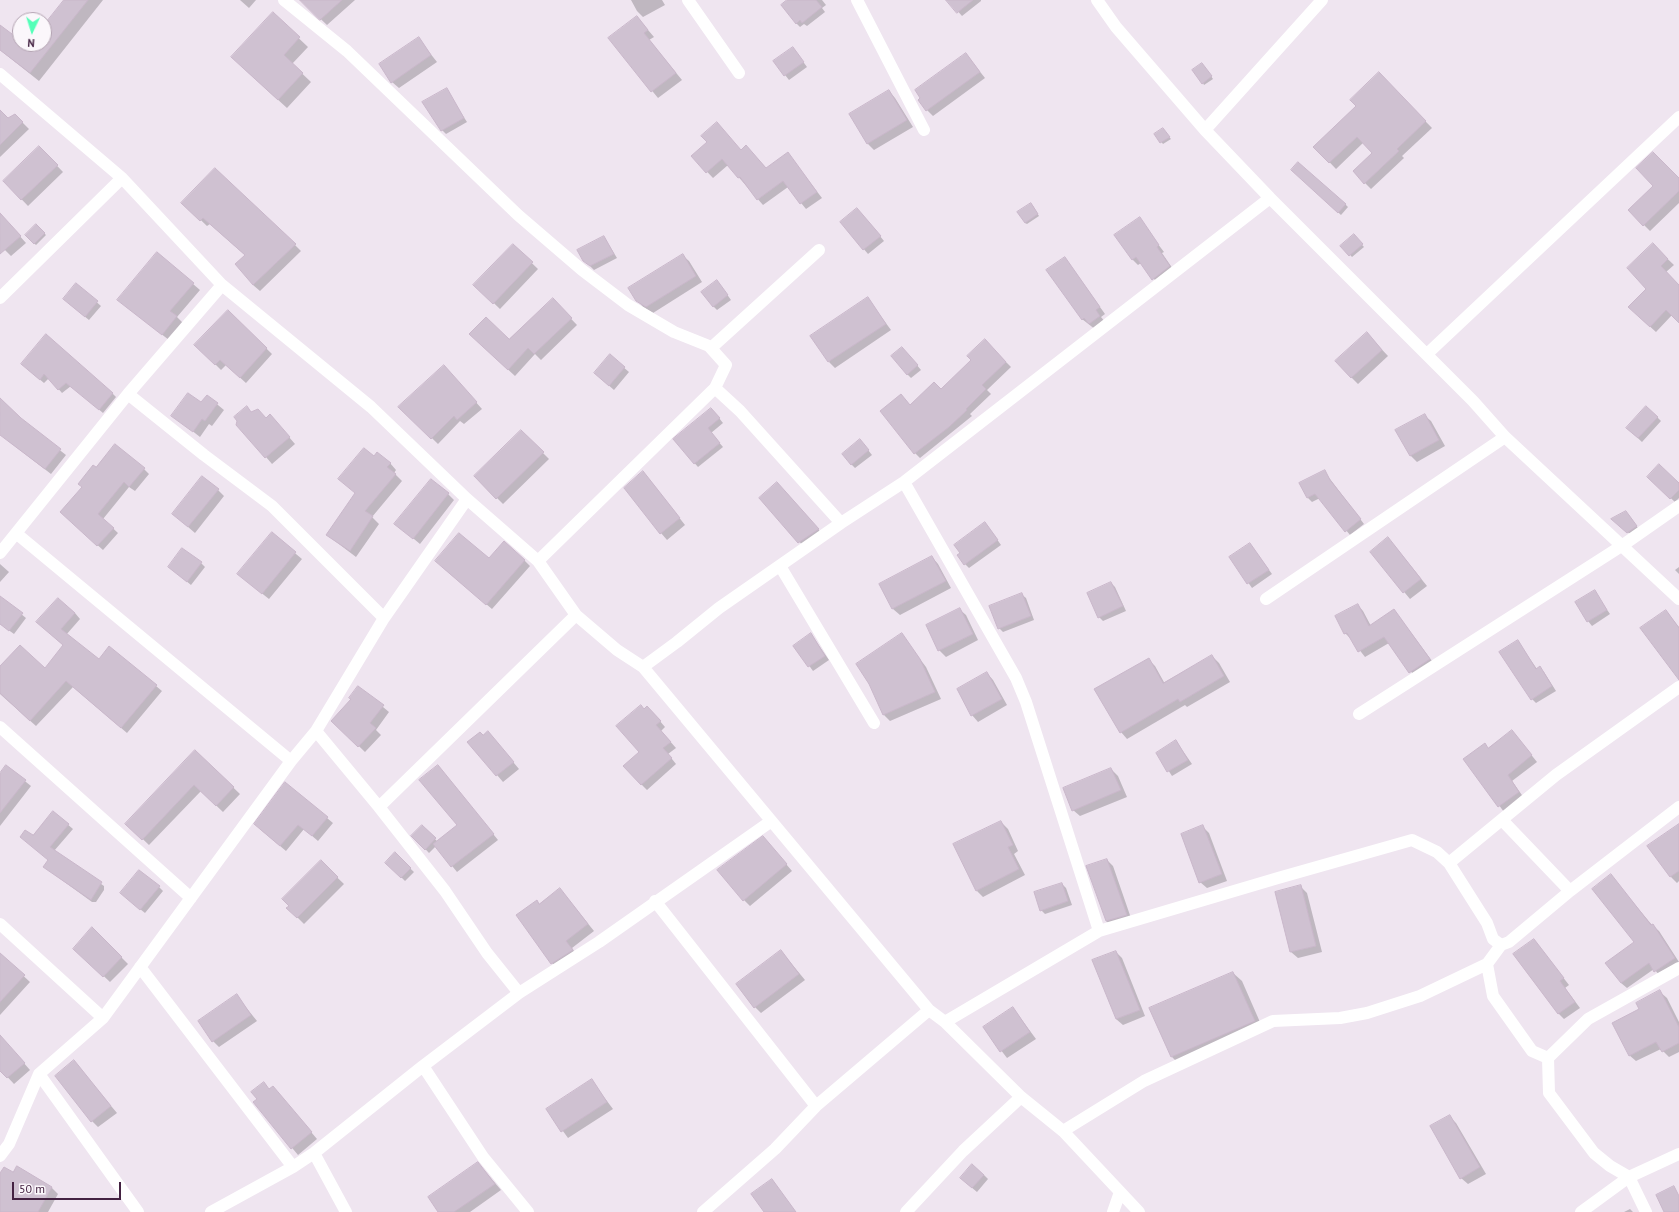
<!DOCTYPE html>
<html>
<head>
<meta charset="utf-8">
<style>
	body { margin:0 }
	#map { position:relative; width:1679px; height:1212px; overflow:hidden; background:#efe5f0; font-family:"PT Sans",sans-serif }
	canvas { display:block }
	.north { position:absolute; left:12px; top:12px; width:40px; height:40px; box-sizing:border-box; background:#fbf7fb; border:1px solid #b2a2b1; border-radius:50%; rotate:184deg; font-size:11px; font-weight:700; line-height:16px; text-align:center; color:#442242 }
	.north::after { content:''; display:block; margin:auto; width:14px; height:18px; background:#54ffb8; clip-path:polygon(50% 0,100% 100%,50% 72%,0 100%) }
	.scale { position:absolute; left:12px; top:1182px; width:109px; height:18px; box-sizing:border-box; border:2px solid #442242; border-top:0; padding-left:5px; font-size:12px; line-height:14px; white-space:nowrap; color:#442242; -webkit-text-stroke:3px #fbf7fb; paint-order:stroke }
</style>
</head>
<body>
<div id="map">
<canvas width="1679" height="1212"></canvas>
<div class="north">N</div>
<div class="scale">50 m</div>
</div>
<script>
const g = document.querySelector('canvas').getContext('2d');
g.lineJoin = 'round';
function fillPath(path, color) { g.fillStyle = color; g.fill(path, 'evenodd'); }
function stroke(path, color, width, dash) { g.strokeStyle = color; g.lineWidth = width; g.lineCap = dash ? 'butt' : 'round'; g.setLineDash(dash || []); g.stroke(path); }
const shadow = new Path2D(`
	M65 0H103L39 81 0 50V26L20 42V44H44V26Z
	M240 0H256L249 8Z
	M311 0H355L327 25 306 5Z
	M631 0H662L665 5 643 17 637 11Z
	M789 0H822L826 5 822 8 825 12 807 26 804 24 800 27 796 23Z
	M948 0H981V1L962 16Z
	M273 14 308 47 292 64 311 82 287 108 241 66Z
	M637 17 654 37 649 40 682 80 658 98 609 38Z
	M418 38 437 62 399 88 392 82Z
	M796 52 807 67 789 80 774 61Z
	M966 54 985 78 933 116 927 110Z
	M1204 66 1213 79 1204 85 1203 83Z
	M1379 74 1432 128 1402 156 1404 158 1371 189 1354 172 1374 153 1364 142 1336 169 1315 147 1358 106Z
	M446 90 467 122 446 134 442 130Z
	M889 91 895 98 913 127 874 150 868 144 850 114Z
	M0 111 8 119 15 115 29 129 0 157Z
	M1164 131 1171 139 1163 144 1155 134Z
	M746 146 767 169 788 154 822 198 806 209 788 187 763 205 728 165 713 178 692 156 741 151Z
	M39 147 63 172 28 206 4 181Z
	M1292 170 1345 204 1348 207 1341 215Z
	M1679 180V203L1650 231 1629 210Z
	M183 203 295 245 301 251 260 291 253 285 246 256 210 224 207 226Z
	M1033 206 1039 216 1027 224 1025 223Z
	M861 213 884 241 868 254 841 222Z
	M0 214 26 243 11 256 0 245Z
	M1139 219 1164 252 1162 253 1175 272 1159 285 1141 263 1138 265 1132 259Z
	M36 225 46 235 36 245 26 235Z
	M1354 236 1364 247 1352 257 1342 246Z
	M604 237 617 258 594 270 584 260Z
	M513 245 538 269 500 309 475 285Z
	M1653 245 1674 265 1666 272 1679 286V322L1672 315 1656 332 1635 313 1647 289Z
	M157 253 200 290 177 317 183 323 169 340 125 306Z
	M682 255 689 261 702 282 653 313 643 307 637 300Z
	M1065 258 1105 314 1101 317 1106 323 1096 330 1082 319Z
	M76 284 101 306 89 320 68 303Z
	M721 286 731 300 717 310 713 306Z
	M868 299 891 330 835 368 829 362Z
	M553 300 577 325 541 360 535 354 515 376 477 341 509 340Z
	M228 311 272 354 246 383 226 365 221 370 196 345Z
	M1373 340 1388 356 1358 384 1351 377Z
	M985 341 1011 367 987 390 991 394 970 414 972 416 920 458 915 453 901 395 911 406 941 391 972 360Z
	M906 352 921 370 911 378 907 374Z
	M610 356 629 372 614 390 599 377Z
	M26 368 112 393 116 397 103 413 71 386 62 393 49 378 44 383Z
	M449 372 482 409 464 424 460 421 438 444 400 407Z
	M207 396 224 410 212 426 209 424 200 437 172 415 201 404Z
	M0 399 20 419 66 455 51 474 7 440 0 426Z
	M252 413 276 422 295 444 272 464 266 457Z
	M715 413 723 423 711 433 723 447 698 467 674 440Z
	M1424 415 1431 421 1445 446 1417 462 1410 455Z
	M1657 417 1661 421 1642 442 1627 428Z
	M521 431 549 459 503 504 475 476Z
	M864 445 872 455 855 468 851 464Z
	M374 457 390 463 396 470 394 473 402 481 372 517 379 524 356 557 327 535 356 494Z
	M96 468 144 469 149 474 135 491 129 487 103 519 118 533 103 550 66 517Z
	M1324 471 1364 524 1350 535 1320 498 1312 502 1308 498 1301 483Z
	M649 479 685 525 667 540 661 533Z
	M1652 481 1679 484V498L1675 502Z
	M218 490 224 496 195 533 173 514Z
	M784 490 824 536 806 549 760 498Z
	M448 494 454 500 420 544 396 524Z
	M1628 514 1638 528 1630 534 1613 519Z
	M989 528 1001 545 969 568 965 564Z
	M272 534 302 559 269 599 245 580Z
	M1250 544 1272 574 1252 588 1231 558Z
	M1394 545 1427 586 1410 599 1371 552Z
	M932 557 938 564 951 588 900 615 893 609 880 584Z
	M489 559 524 560 530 566 492 609 442 567Z
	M201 563 205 567 191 585 169 567Z
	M0 564 9 572 0 582Z
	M1679 567V574L1675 570Z
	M1111 583 1115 587 1126 611 1103 621 1099 617Z
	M1594 591 1610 614 1592 626 1588 621Z
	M1021 594 1026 598 1034 620 1003 632 999 628Z
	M0 597 26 618 14 634 0 624Z
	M1358 605 1363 611 1371 626 1394 610 1435 665 1416 678 1389 643 1365 657 1351 639 1345 633Z
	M959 609 966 615 978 640 946 657 939 650Z
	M1666 611 1679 627V678Z
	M75 613 80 619 66 635 99 660 156 686 162 691 127 733 73 687 36 726 0 694V668L45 669 64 646 44 628Z
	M811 634 829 660 813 671 795 646Z
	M901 634 926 667 941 699 890 721 884 715 870 683Z
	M1521 646 1537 669 1539 668 1544 672 1556 691 1536 703 1532 699Z
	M1212 656 1219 663 1230 682 1187 707 1185 705 1127 739 1121 732 1148 659 1155 666 1165 684Z
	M987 673 993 680 1007 705 978 722 972 715Z
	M359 687 389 712 376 730 381 735 365 752 338 726Z
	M645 710 653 713 665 727 661 731 676 748 668 754 676 764 647 790 642 785 641 752Z
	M488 732 519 769 503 782 469 742 483 736Z
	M1517 737 1537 762 1512 781 1524 798 1504 812 1465 759 1485 745 1489 749Z
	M1176 741 1192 764 1172 776 1157 753Z
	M195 751 240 794 223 812 201 791 149 845 127 824Z
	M6 766 31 786 0 826V774Z
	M1111 769 1118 776 1127 797 1080 816 1073 810Z
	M443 772 498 840 457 872 436 846 429 853 413 836 422 827 437 841 458 825Z
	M53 812 73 829 54 851 104 886V890L96 902H92L44 867 49 860 33 836Z
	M327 818 333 823 318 841 304 829 286 851 261 830Z
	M1001 822 1008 829 1018 851 1014 854 1025 875 983 897 977 891 955 845Z
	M1679 825V881L1677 883 1671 877Z
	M1203 827 1209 833 1227 881 1207 888 1200 882Z
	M769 844 792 871 750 906 744 900Z
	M395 854 414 872 405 881 387 863Z
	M1107 860 1113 866 1132 921 1113 927 1106 921Z
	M321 862 344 884 304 924 288 908Z
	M1611 876 1652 925 1659 931 1679 962 1661 977 1654 969 1627 988 1621 983 1635 942Z
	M1062 884 1066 888 1072 905 1045 914 1041 910Z
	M159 887 163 891 145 913 125 897Z
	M1301 887 1307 893 1322 952 1298 958 1291 952 1276 893Z
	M560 889 594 931 572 948 578 957 558 969 552 963 537 901 540 905Z
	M92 928 128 964 110 982 75 949Z
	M1534 940 1569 985 1565 988 1580 1008 1564 1019 1558 1013Z
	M781 951 805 980 761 1013 755 1007Z
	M1116 952 1122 958 1145 1016 1123 1025 1116 1019Z
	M3 957 30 982 0 1015V960Z
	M1233 973 1242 981 1263 1029 1180 1065 1172 1057Z
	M1660 992 1667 998 1679 1022V1052L1669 1057 1661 1049 1636 1061 1629 1055 1641 1009Z
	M236 995 257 1021 219 1047 213 1041Z
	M1013 1008 1036 1039 1007 1058 984 1028Z
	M0 1036 30 1070 14 1084 0 1069Z
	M74 1062 117 1113 98 1127 92 1121Z
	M591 1080 613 1109 568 1138 547 1109Z
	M273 1087 317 1139 298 1155 255 1103Z
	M1449 1116 1456 1123 1486 1174 1468 1184 1461 1178Z
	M17 1167 52 1188 58 1194 48 1212H0V1175L13 1173Z
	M484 1170 501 1190 470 1212H440Z
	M984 1175 988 1179 977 1192 965 1182Z
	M1630 1209 1633 1212H1624Z`);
const building = new Path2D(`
	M64 0H88L30 73 0 50V25L20 40V44H44V25Z
	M300 0H342L320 20Z
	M787 0H816L822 7 802 23 800 20 796 24 781 5Z
	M946 0H973L957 13Z
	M273 12 300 37 284 55 303 73 278 100 231 57Z
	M637 16 648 30 644 33 676 73 651 92 608 38Z
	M419 37 431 55 391 83 379 64Z
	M793 47 804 62 784 76 773 61Z
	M966 53 980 72 926 111 918 100 920 98 915 90Z
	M1202 63 1212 76 1202 84 1192 70Z
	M1379 72 1426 121 1397 149 1399 151 1364 184 1353 171 1372 153 1357 137 1329 163 1313 147 1356 106 1350 100Z
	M447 88 464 118 441 131 422 102Z
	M889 90 907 120 867 144 849 114Z
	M0 110 8 118 15 114 23 122 0 145Z
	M717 122 741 150 746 145 766 168 788 152 817 192 800 204 783 181 757 200 740 177 738 178 722 159 706 173 691 156 707 142 701 136Z
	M1163 128 1170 137 1160 143 1154 134Z
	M39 146 58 165 21 200 3 181Z
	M1653 152 1679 178V191L1643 226 1628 210 1653 186 1636 168Z
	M1298 162 1346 204 1338 213 1291 170Z
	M215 168 296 244 253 285 235 264 245 255 203 218 200 221 181 203Z
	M1031 203 1038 214 1025 223 1017 212Z
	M857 208 881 236 863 250 840 222Z
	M0 213 21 236 0 254Z
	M1140 217 1159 245 1157 247 1170 266 1152 280 1136 257 1132 260 1114 235Z
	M36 224 45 233 34 244 25 235Z
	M1354 234 1363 244 1349 256 1340 246Z
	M604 236 614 254 590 266 583 261 577 250Z
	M1653 243 1668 259 1661 266 1679 285V323L1666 310 1650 327 1628 307 1646 289 1627 268Z
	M513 244 533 262 493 304 473 285Z
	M157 252 194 283 170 311 177 316 162 335 117 300Z
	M683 254 696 276 646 307 636 301 628 288Z
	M1065 257 1100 307 1096 310 1100 316 1089 324 1084 318 1082 320 1046 270Z
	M717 280 728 295 713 307 701 292Z
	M76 283 98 301 85 317 63 299Z
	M868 297 886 324 828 362 810 336Z
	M553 298 572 318 534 354 528 348 508 370 469 334 486 317 509 339Z
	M228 310 267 348 240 378 220 360 215 365 194 345Z
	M1367 332 1382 350 1351 378 1335 361Z
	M46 334 113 393 99 410 66 383 58 390 44 374 40 380 21 364Z
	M985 339 1006 362 982 385 986 389 966 409 967 410 949 427 914 454 880 411 901 394 910 405 934 382 941 389 971 360 967 356Z
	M902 347 918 365 907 375 891 356Z
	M610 354 625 367 609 386 594 373Z
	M444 365 477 402 457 420 454 416 431 439 398 407Z
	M188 393 201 402 207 395 218 403 205 421 202 419 193 432 171 416Z
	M0 398 21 418 61 449 45 469 0 435Z
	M247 406 251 412 258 409 266 418 270 414 290 437 265 458 236 425 237 421 234 417Z
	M1646 406 1658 417 1638 438 1626 428Z
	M711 408 720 418 708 428 720 443 694 464 673 439Z
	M1425 414 1439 440 1410 456 1395 430Z
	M521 430 544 452 496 499 474 476Z
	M860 439 869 450 851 465 842 454Z
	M115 444 145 468 129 487 124 482 98 514 114 528 97 546 60 512 82 487 78 484 93 465 96 467Z
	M364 448 374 456 377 452 391 463 387 467 396 474 365 511 373 516 350 551 326 535 355 493 338 479Z
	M1659 464 1679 483V490L1670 499 1647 477Z
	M1325 470 1330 480 1361 519 1345 532 1315 494 1307 498 1299 483Z
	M643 471 680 518 660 534 624 488Z
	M202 476 219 489 188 527 172 514Z
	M431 479 449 493 413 539 394 524Z
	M777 482 819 529 798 543 759 498Z
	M1626 511 1637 526 1627 533 1611 519Z
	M985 522 998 540 964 565 957 555 960 553 954 545Z
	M272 532 296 552 262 594 237 574Z
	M459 533 489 558 504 541 525 560 486 605 435 561Z
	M1388 537 1421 579 1403 593 1370 552Z
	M1250 543 1269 570 1247 584 1229 557Z
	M182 548 202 562 187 582 168 567Z
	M932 556 946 581 892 609 879 584Z
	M1111 582 1123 606 1098 618 1087 593Z
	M1595 590 1607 610 1587 622 1575 602Z
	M1022 593 1031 616 998 629 989 606Z
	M0 596 23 613 9 631 0 624Z
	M58 598 75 613 61 629 99 659 109 646 157 685 121 728 66 681 30 721 0 693V666L20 645 45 668 63 645 36 622Z
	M1358 604 1369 626 1394 609 1430 659 1409 673 1384 637 1358 652 1347 633 1344 634 1335 616Z
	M960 608 973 634 938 651 926 625Z
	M1666 610 1679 628V680L1640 628Z
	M811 633 825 656 808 667 793 646Z
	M902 633 920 659 935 692 883 715 869 684 856 664Z
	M1518 640 1536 669 1540 666 1552 686 1531 700 1499 652Z
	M1212 655 1224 676 1180 702 1178 699 1120 733 1094 689 1149 658 1163 683Z
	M987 672 1002 699 971 716 957 689Z
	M358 686 384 705 370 723 376 728 358 747 331 721 351 699 349 698Z
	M641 705 644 709 647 706 661 721 656 725 671 742 663 748 672 758 641 785 623 766 639 752 616 726Z
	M1512 730 1532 755 1508 775 1519 792 1498 807 1463 759 1485 743 1488 748Z
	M488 731 514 762 496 776 467 742 480 732 483 735Z
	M1176 740 1188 760 1167 772 1156 753Z
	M195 750 234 787 216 806 194 785 142 840 125 824Z
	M6 765 26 780 0 813V773Z
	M438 765 494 834 451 867 433 844 457 825 419 780Z
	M1111 768 1121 790 1072 811 1063 788Z
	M285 782 328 817 312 836 298 825 280 846 254 824Z
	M53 811 69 824 50 847 102 882 91 900 43 867 48 860 20 837 25 830 33 835Z
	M1001 821 1013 845 1008 847 1019 869 976 891 953 844Z
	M1679 824V871L1670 877 1647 846Z
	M422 825 436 838 425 850 411 836Z
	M1203 825 1222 874 1199 883 1181 834Z
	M763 836 787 864 743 901 717 870Z
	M395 852 411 868 401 878 385 863Z
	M1107 859 1127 915 1106 921 1086 866Z
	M321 860 338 877 297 918 286 908 289 906 282 899Z
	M139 870 160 886 140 910 120 893Z
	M1611 874 1651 925 1653 924 1675 958 1654 972 1649 963 1621 983 1605 963 1634 942 1592 889Z
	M1062 883 1068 901 1040 911 1034 892Z
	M1301 885 1316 946 1290 952 1275 892Z
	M560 888 588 924 566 941 573 950 551 964 516 915 537 900 539 904Z
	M92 927 122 957 103 977 73 949Z
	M1534 939 1564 978 1560 981 1575 1002 1558 1014 1513 954Z
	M781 950 799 974 754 1008 736 984Z
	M1116 951 1140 1010 1116 1019 1092 960Z
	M0 953 25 975 0 1002Z
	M1233 972 1255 1021 1171 1057 1149 1008Z
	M1660 990 1679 1027V1043L1662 1052 1656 1042 1629 1056 1612 1023 1639 1009 1636 1003Z
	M237 994 251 1015 212 1042 198 1021Z
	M1013 1007 1030 1032 1000 1052 983 1027Z
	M0 1035 25 1063 7 1078 0 1071Z
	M74 1060 111 1106 91 1122 55 1076Z
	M592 1079 607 1102 561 1132 546 1109Z
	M264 1082 269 1089 273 1086 312 1132 291 1149 253 1102 257 1099 251 1092Z
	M1450 1115 1480 1167 1460 1179 1430 1126Z
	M478 1162 495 1184 454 1212H438L428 1197Z
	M972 1164 984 1175 972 1188 960 1178Z
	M17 1166 52 1187 38 1212H0V1173L4 1167 13 1172Z
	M772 1179 796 1212H764L751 1194Z
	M1674 1186 1679 1196V1212H1664L1656 1195Z`);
const minor = new Path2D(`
	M284 0 347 51 518 215 582 270 628 305 674 332 709 346 726 365 715 388 740 411 841 523
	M688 0 739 73
	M857 0 924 130
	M1097 0 1116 27 1205 130 1270 198 1473 401 1505 437 1679 599
	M0 74 122 178 222 285 371 407 467 499 538 561 576 615 617 650 643 667 929 1010 945 1022 1021 1097 1063 1131 1139 1212
	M1205 130 1322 0
	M0 298 122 178
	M711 348 819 250
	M1427 354 1679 117
	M128 394 204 455 272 506 384 618
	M904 482 1016 678 1026 702 1099 931
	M17 534 291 761
	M0 553 128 394 222 285
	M538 561 715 388
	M780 566 874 723
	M1266 599 1505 437
	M643 667 677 642 719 608 841 523 904 482 1270 198
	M1359 714 1623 545 1679 506
	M0 727 191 898
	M316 731 379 807 576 615
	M379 807 445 891 487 953 519 993
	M1502 820 1570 891
	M1449 863 1556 775 1679 687
	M655 901 816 1106
	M0 924 103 1018
	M1501 945 1487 964 1493 996 1532 1051 1548 1058
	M140 967 293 1167
	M945 1022 1099 931 1278 878 1412 840 1437 852 1449 863 1487 923 1493 939 1501 945 1509 942 1570 891 1679 807
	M423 1066 483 1157 528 1212
	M39 1074 138 1212
	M1063 1131 1144 1081 1273 1021 1340 1018 1367 1013 1420 996 1487 964
	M314 1153 346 1212
	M0 1156 9 1144 39 1074 103 1018 291 761 316 731 384 618 467 499
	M211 1212 293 1167 314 1153 423 1066 519 993 599 942 770 822
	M703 1212 775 1149 816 1106 929 1010
	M906 1212 963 1151 1021 1097
	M1113 1212 1120 1192
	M1581 1212 1629 1177 1679 1154
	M1646 1212 1629 1177 1610 1166 1594 1153 1549 1093 1548 1058 1588 1019 1679 968`);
fillPath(shadow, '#0003');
fillPath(building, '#cfc1d1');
stroke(building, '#c9b7ca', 1);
stroke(minor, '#fff', 12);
</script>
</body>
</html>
